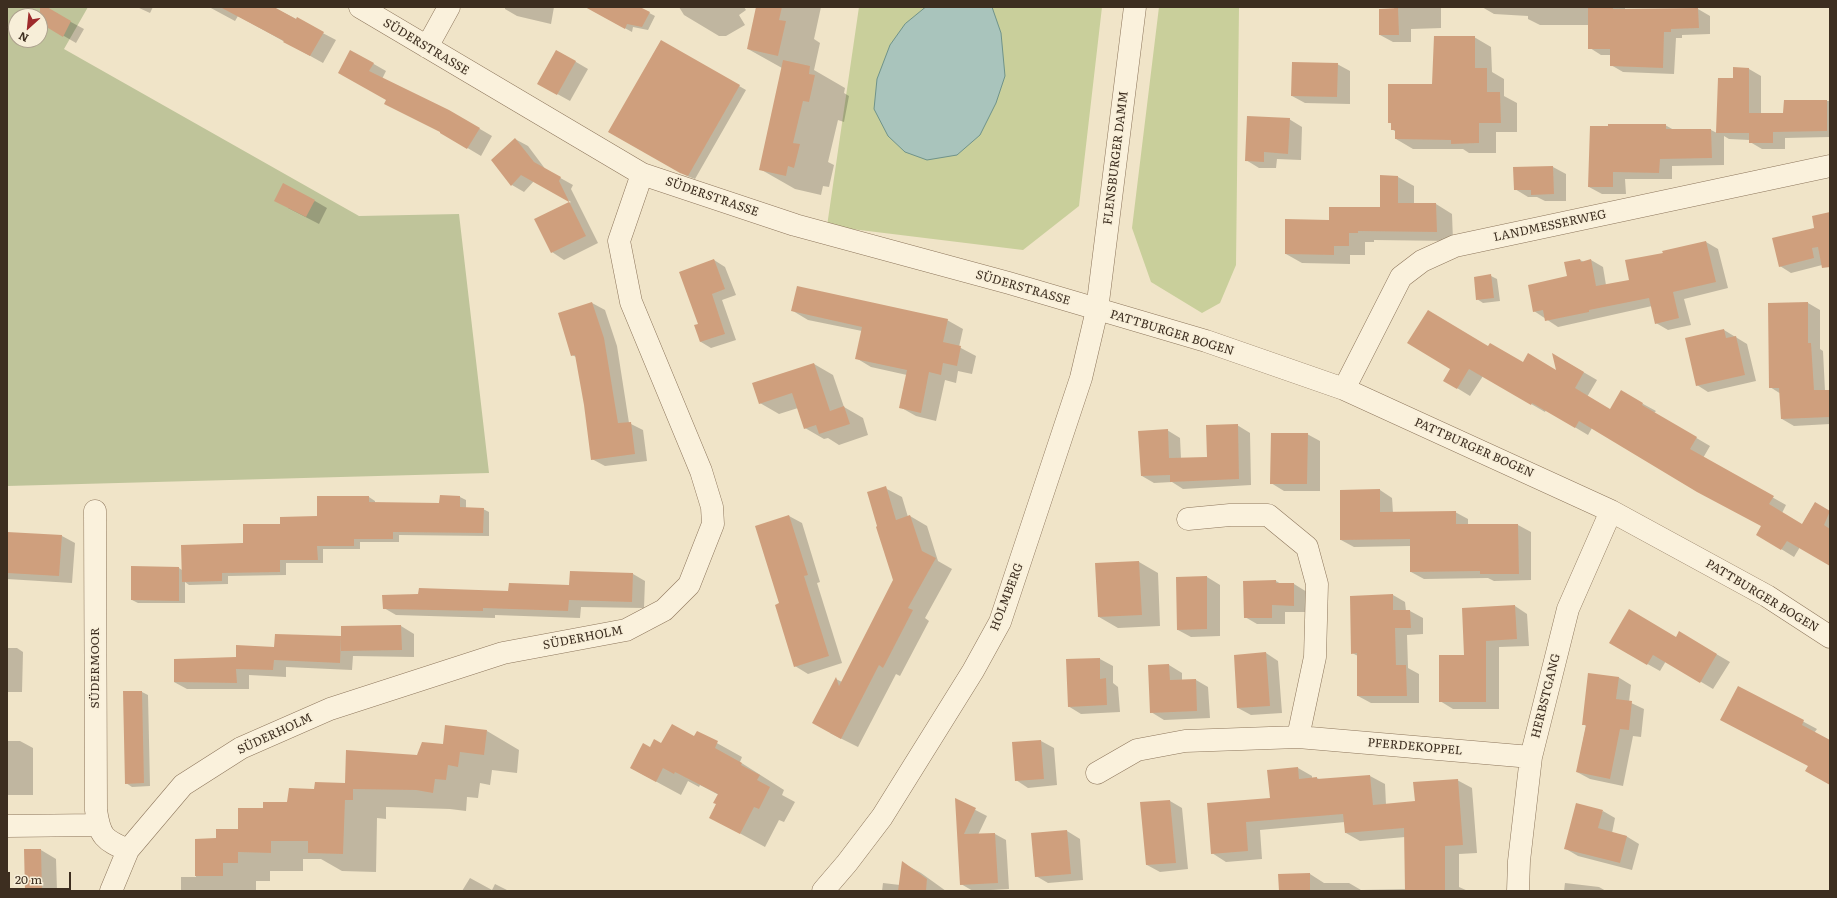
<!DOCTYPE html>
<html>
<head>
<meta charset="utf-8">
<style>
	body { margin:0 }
	#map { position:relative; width:1837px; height:898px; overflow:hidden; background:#f0e4c8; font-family:Literata,serif }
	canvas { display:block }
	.frame { position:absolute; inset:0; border:8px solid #3d2e20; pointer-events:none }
	.north { position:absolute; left:8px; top:8px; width:40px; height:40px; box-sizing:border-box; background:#f7eed8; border:1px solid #ada18e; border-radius:50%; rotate:207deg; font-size:11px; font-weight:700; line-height:16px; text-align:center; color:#3d2e20 }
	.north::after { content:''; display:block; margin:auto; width:14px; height:18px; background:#9e2a2b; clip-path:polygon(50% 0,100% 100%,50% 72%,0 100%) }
	.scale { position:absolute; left:8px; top:872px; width:63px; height:18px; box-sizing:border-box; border:2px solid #3d2e20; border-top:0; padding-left:5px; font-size:12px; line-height:14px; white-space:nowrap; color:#3d2e20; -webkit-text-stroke:3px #f7eed8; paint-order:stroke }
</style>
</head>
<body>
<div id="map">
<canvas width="1837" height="898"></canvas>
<div class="frame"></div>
<div class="north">N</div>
<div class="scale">20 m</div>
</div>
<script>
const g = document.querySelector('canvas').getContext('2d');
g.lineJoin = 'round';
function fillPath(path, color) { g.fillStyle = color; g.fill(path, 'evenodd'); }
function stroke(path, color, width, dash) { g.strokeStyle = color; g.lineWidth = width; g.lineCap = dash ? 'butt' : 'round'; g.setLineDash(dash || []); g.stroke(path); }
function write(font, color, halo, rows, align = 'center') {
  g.font = font + ' Literata,serif'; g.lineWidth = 3; g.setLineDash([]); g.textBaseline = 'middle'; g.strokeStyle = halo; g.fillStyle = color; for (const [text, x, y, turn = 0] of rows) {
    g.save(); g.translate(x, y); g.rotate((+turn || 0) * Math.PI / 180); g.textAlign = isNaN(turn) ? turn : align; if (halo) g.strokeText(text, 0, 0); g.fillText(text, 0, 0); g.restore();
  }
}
const green = new Path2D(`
	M859 7H1102L1079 206 1023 250 827 226Z
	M1159 7H1239L1236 265 1220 303 1202 313 1151 282 1132 228Z`);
const cemetery = new Path2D(`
	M7 7H88L64 49 359 216 459 214 489 473 7 486ZM16 16H40V40H16Z`);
const water = new Path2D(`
	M926 7H992L1001 33 1005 76 996 103 980 135 957 155 927 160 905 152 888 136 874 109 877 79 890 45 905 24Z`);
const shadow = new Path2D(`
	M43 7 84 29 76 43 40 22V16H38Z
	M137 7H153L150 13Z
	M209 7H273L336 40 323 63 238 16 235 21Z
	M505 7H554L551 24 517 16 505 9Z
	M586 7H638L655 16 648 30 633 27 632 32Z
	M679 7H744L746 10 739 15 745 25 726 36H719L684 15Z
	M757 7H821L814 39 820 43 814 70 845 88 844 93 849 96 844 122 838 120 828 162 834 165 829 187 823 186 821 195 795 189 760 169 782 68 748 49Z
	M1395 7H1441V28L1411 29V42H1393L1380 35Z
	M1482 7H1625V10L1698 9 1710 16V34L1682 35V38H1676L1674 74 1623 72 1611 65V55H1601L1590 48 1589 25H1540L1528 19V16L1494 14Z
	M1474 37 1491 47 1492 72 1504 79V96L1517 103V132H1496V153H1469L1463 149H1413L1396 139V132L1392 129V124L1389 122 1433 85Z
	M661 41 746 90 695 179 687 176 609 132Z
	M351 51 386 71 382 79 449 111 492 136 481 156 387 100Z
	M559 52 588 69 570 101 541 85Z
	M1337 64 1350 71V104L1305 103 1292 96Z
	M1749 69 1761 76V114H1784L1785 101H1830V137L1785 138V149H1762L1750 142V140L1729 139 1724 136V165L1672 166V179H1625L1626 194H1602L1589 187 1665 125 1674 130H1711L1717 133 1734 79Z
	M1289 119 1302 127 1301 160 1277 159 1276 168H1259L1246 160Z
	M515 139 528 146 546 170 573 185 571 189 598 243 564 260 552 252 535 220 571 202 534 181 524 192 512 185Z
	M1553 167 1566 174V201H1545L1537 197H1528L1515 189Z
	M1398 177 1414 186V204H1436L1452 214 1453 241 1374 240V242H1365V255H1350V264L1302 263 1286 254 1329 221 1381 208Z
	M315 201 327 208 319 224 288 208Z
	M1830 214V263L1791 273 1780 266Z
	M1706 242 1718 249 1728 288 1684 299 1691 325 1668 330 1656 323 1652 306 1558 327 1534 311 1568 277 1580 260 1584 262 1591 260 1603 267 1606 285 1630 281 1664 254Z
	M714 260 725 267 736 295 722 300 736 340 711 348 701 342 699 324Z
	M1491 276 1497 279 1500 301 1483 303 1477 299 1475 277Z
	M592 303 605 310 617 346 629 423 643 430 647 461 605 466 592 459 585 405 576 357 572 355Z
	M1808 303 1820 310V349L1823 351 1825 391H1830V424L1794 426 1782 419 1781 394 1770 387Z
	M793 311 947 320 963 329 959 347 976 356 972 374 958 371 956 383 945 380 936 421 916 416 900 407 907 375 871 367 856 358 862 331 808 320Z
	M1724 330 1747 344 1756 381 1708 392 1697 385Z
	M1489 347 1524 364 1557 372 1554 355 1597 380 1587 397 1610 410 1634 399 1656 411 1654 413 1710 446 1703 458 1786 505 1782 513 1802 525 1815 503 1830 512V565L1800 547 1794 557 1757 534 1762 526 1592 428 1588 435 1546 410 1545 412 1483 376 1470 396 1444 380Z
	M814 364 833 375 844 407 863 418 868 435 839 445 828 438 824 439 805 428 798 408 779 414 760 403 754 383Z
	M1237 425 1250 433 1251 485 1183 489 1172 482 1154 483 1142 476 1167 430 1180 438 1181 459 1208 458Z
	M1307 434 1320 441V491H1284L1271 483Z
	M885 488 902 497 908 517 910 516 927 526 938 561 952 569 925 618 929 621 900 676 896 674 858 747 830 733 836 679 842 682 895 580Z
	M1380 490 1392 498 1393 513 1455 512 1468 519V525H1518L1531 532V580L1494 581 1488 578 1424 579 1411 572V546L1354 547 1341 540Z
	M369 497 375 501V503L440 504 460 497 466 500V508L483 509 489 512V536L399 535V542H360V549H323V563H286V575L228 576V584L189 585 185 582V603H138L132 600 179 568 182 570 244 544 281 525 318 517Z
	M789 516 802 523 820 582 817 583 842 663 808 674 795 666 780 604Z
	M7 533 62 536 75 543 72 583 7 579Z
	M1139 562 1158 573 1160 626 1118 628 1099 617Z
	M633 574 645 581 644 608 581 607 580 618 495 615V618L396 615 384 608 509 592 570 586Z
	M1207 577 1220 585V636L1191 637 1178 630Z
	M1276 581 1281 584H1294L1307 592V612H1285V624H1257L1245 617Z
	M1393 595 1405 602 1406 611H1410L1423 618V634L1407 635 1408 668 1419 674V703H1371L1358 696V656L1352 653Z
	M1515 606 1527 614 1529 646 1499 647V709H1453L1440 701 1465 656Z
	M401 626 414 634V657L353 656 352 670 286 667V677L249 675V689H187L174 682 237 658 275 648 342 638V627Z
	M1680 633 1730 662 1713 689 1666 661 1660 671 1610 643 1677 638Z
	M7 648H17L23 652 22 692H7Z
	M1266 653 1278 661 1282 713 1251 715 1238 708Z
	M1100 659 1113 666V683L1118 687 1120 712 1081 714 1068 706Z
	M1169 665 1182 673V681L1196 680 1208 687 1210 718 1164 720 1151 712Z
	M1618 677 1631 685 1629 702 1644 709 1641 737 1633 736 1623 786 1590 779 1577 772 1586 726 1583 724Z
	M1739 687 1817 729 1814 733 1830 742V784L1809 766Z
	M124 692H142L148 695 150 786 132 787 126 783Z
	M487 731 519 750 517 773 492 770 490 785 480 783 478 798 467 797 466 811 450 809 386 807V819L377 818 376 872 342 871 321 859H303V871H270V881H256V891H181V877H196V840L217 839 239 830 264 809 288 803 315 790 346 784 444 745Z
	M697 732 742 757 740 762 784 790 782 795 795 802 784 822 779 820 765 847 710 817 717 804 719 795 700 785 699 787 688 781 681 795 631 768 650 748 661 744 694 737Z
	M7 741H20L33 748V795H7Z
	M1041 741 1054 748 1057 785 1028 788 1016 780 1013 743Z
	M1298 768 1312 776V779L1317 778 1321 780 1370 776 1385 784 1386 805 1416 802 1457 780 1472 788 1477 853 1459 854V887L1468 891H1280L1310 874 1324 883H1349L1361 890 1406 889 1405 837 1360 841 1346 833 1345 822 1260 830 1262 859 1226 862 1212 853 1271 799Z
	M956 800 987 816 978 835 995 834 1006 840 1009 889 973 891 961 884Z
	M1170 801 1182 808 1188 869 1160 872 1147 865Z
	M1603 811 1615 818 1612 833 1626 836 1639 844 1632 870 1578 856 1566 849Z
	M1067 831 1080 839 1083 880 1048 883 1036 876Z
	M41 850 56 859 57 891H26Z
	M903 863 921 873 946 891H882L883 883 900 885Z
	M470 878 492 890 495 884 509 891H462Z
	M1565 883 1599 887 1606 891H1564Z`);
const building = new Path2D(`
	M40 7H47L71 21 63 37 40 23Z
	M220 7H274L296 19 297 17 324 32 310 56 283 42 284 41Z
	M585 7H640L650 12 642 27 627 24 625 29Z
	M756 7H782L779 20 786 21 778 56 747 49Z
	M1588 7H1613V9L1698 8 1699 28 1671 29V32H1664L1663 68 1610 66V49H1588Z
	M1398 8 1399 35H1379V9Z
	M1434 36H1475V68H1487V92H1500L1501 123H1479V143L1451 144V140L1395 139V130H1391V123H1388V84H1432Z
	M661 40 740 85 688 176 680 173 608 132Z
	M350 50 374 63 369 71 449 110 480 128 467 149 440 133V132L384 104 386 100 338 73Z
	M556 50 576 61 557 95 537 84Z
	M783 60 810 66 809 74 815 75 809 102 803 101 793 143 800 144 794 168 788 166 786 176 759 170Z
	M1292 62 1338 63 1337 97 1291 96Z
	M1733 67 1749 68V113H1783L1784 100H1827V131L1773 132V143H1749V133H1716L1718 78H1733Z
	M1247 116 1290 118 1288 154 1264 152V162L1245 161Z
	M1608 124H1666V129H1711L1712 158 1660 159 1659 173 1613 172V187H1588L1590 126H1608Z
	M515 138 534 162 561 177 559 181 586 236 551 253 534 219 569 202 521 175 511 186 491 160Z
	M1553 166 1554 194 1531 195V190H1514L1513 167Z
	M1380 175 1398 176V203H1436L1437 232 1358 231V233H1349V246H1334V255L1285 254V219L1329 220V207H1380Z
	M283 183 315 200 306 217 274 201Z
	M1830 212V267L1822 268 1818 247 1812 248 1814 258 1779 267 1772 238 1814 228 1812 216Z
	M1706 241 1716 282 1673 292 1679 318 1655 324 1649 298 1589 310V312L1545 321 1543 310 1533 312 1528 285 1567 276 1564 262 1580 259 1581 262 1591 259 1596 286 1629 280 1625 260 1663 253 1662 251Z
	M714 259 725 289 712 294 725 334 700 342 694 325 698 324 679 272Z
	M1491 274 1494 298 1476 300 1474 277Z
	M797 286 948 319 943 342 961 346 957 366 943 363 941 375 929 372 921 413 899 408 907 370 855 359 862 327 791 311Z
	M592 302 604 338 618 423 631 422 635 454 591 460 584 405 575 355 571 356 558 313Z
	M1808 302V343H1811L1814 390H1830V417L1781 419 1779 388H1769L1768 303Z
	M1428 310 1488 346 1490 343 1523 362 1528 353 1556 370 1552 353 1584 372 1575 388 1610 409 1621 390 1643 403 1642 405 1697 437 1690 449 1774 496 1769 504 1802 524 1815 502 1830 511 1824 525 1830 529V566L1787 541 1781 550 1756 535 1761 526 1697 492 1579 421 1575 428 1532 403 1531 405 1469 369 1457 389 1443 381 1450 369 1407 343Z
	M1724 329 1726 338 1736 336 1745 375 1696 386 1685 338Z
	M814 363 830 411 844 406 850 424 819 434 816 425 804 429 792 393 759 404 752 383Z
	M1238 424 1239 479 1170 482V475L1141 476 1138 431 1168 429 1169 458 1207 457 1206 425Z
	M1271 433H1308L1307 484H1270Z
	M886 486 896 520 910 515 922 551 936 558 908 608 913 610 883 668 879 665 841 739 812 723 836 677 839 686 893 580 876 527 877 526 867 492Z
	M1380 489V512L1456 511V524H1518L1519 574H1480V571L1410 572V539L1340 540V490Z
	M440 495 460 496V507L484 508 483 533 393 532V539H354V546H317L318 560H280V572L222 573V581L182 582 181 545 243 543V524H280V517L317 516V496H369V502L439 503Z
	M789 515 808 575 804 576 829 656 794 667 775 605 779 603 755 526Z
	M7 532 62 535 59 576 7 573Z
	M1139 561 1142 615 1098 617 1095 563Z
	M131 566 179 567V601L131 600Z
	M570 571 633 573 632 602 569 600 568 611 483 608V611L383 609 382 595 418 594 419 588 508 591 509 583 569 585Z
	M1207 576V629L1177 630 1176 577Z
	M1276 580V583H1294V606L1272 605V618H1244L1243 581Z
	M1393 594V610H1410L1411 628H1395L1396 665H1406L1407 696H1357V653L1351 654 1350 596Z
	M1515 605 1517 639 1486 641V702H1439V655H1464L1462 608Z
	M1629 609 1676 637 1679 631 1717 654 1700 683 1653 655 1647 665 1609 643Z
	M401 625 402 650 341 651V626Z
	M275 634 341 636 340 663 274 660 273 670 236 669 237 683 174 682V659L236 657V645L274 647Z
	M1266 652 1270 706 1237 708 1234 655Z
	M1100 658V679L1106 678 1107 705 1068 707 1066 659Z
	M1169 664 1170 680 1196 679 1197 711 1150 713 1148 665Z
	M1588 673 1619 677 1616 699 1632 701 1629 730 1620 729 1610 779 1576 772 1586 725H1582Z
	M1738 686 1804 720 1802 725 1830 740V785L1805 771 1808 766 1720 720Z
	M123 691H142L144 783 125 784Z
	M672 724 694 736 697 731 718 741 715 748 742 763 741 765 760 775 757 780 770 787 759 809 754 807 740 834 709 818 716 804 713 803 718 794 675 772 674 774 663 768 656 782 630 768 643 743 650 747 654 739 661 743Z
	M445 725 487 730 484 755 460 752 458 767 448 765 446 780 435 779 433 793 416 790 353 789V800H345L343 854 308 853V841H271V853L238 852V863H223V876H195V839L216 838V829H238V808H263V802H287L289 788 314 789 315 782 345 783 346 750 417 755 422 742 443 744Z
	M1041 740 1044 779 1015 781 1012 742Z
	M1298 767 1299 779 1317 777V779L1370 775 1373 805 1415 801 1413 782 1458 779 1463 845 1445 846V891H1405L1404 828 1345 833 1343 814 1246 822 1248 851 1211 854 1207 803 1270 798 1267 770Z
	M955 798 976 808 964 834 995 833 998 883 960 885Z
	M1170 800 1176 863 1146 865 1140 802Z
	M1576 803 1603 810 1598 828 1627 836 1620 863 1564 849Z
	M1067 830 1071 874 1035 877 1031 833Z
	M24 849H41L42 891H25Z
	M902 861 927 879 926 891H898Z
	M1310 873V891H1279L1278 874Z`);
const minor = new Path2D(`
	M360 7 642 174 795 225 1009 283 1206 341 1344 389 1611 511 1767 596 1830 637
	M427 47 449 7
	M1344 389 1401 277 1422 261 1455 246 1830 166
	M95 511 96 810C100 837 104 840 128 850
	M1188 519 1230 515H1268L1307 547 1317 584 1315 657 1298 737
	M1097 773 1137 750 1185 741 1298 737 1531 757
	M7 826 98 825
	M111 891 128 850 183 785 241 748 330 709 503 653 626 630 664 610 689 585 713 524 712 507 701 471 631 302 619 241 642 174
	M1518 891 1519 861 1531 757 1568 609 1611 511`);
const tertiary = new Path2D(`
	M823 891 847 863 882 817 973 671 1000 622 1081 378 1097 310 1135 7`);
const streetNames = [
	["SÜDERSTRASSE",426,47,31],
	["FLENSBURGER DAMM",1116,158,-83],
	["SÜDERSTRASSE",712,197,19],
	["LANDMESSERWEG",1550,226,-12],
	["SÜDERSTRASSE",1023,288,16],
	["PATTBURGER BOGEN",1172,333,17],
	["PATTBURGER BOGEN",1474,448,24],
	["PATTBURGER BOGEN",1762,596,31],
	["HOLMBERG",1007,597,-69],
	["SÜDERHOLM",583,638,-11],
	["SÜDERMOOR",95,668,-90],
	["HERBSTGANG",1546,696,-76],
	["SÜDERHOLM",275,734,-25],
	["PFERDEKOPPEL",1415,747,5]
];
fillPath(green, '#c9cf9b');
fillPath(cemetery, '#bfc49a');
fillPath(water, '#a9c4bc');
stroke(water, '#6f938a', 1);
fillPath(shadow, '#0003');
fillPath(building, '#cf9f7d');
stroke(minor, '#8d765c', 23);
stroke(tertiary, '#8d765c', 23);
stroke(minor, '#faf1dc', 22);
stroke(tertiary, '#faf1dc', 22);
write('12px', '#3d2e20', '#f7eed8', streetNames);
</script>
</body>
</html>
